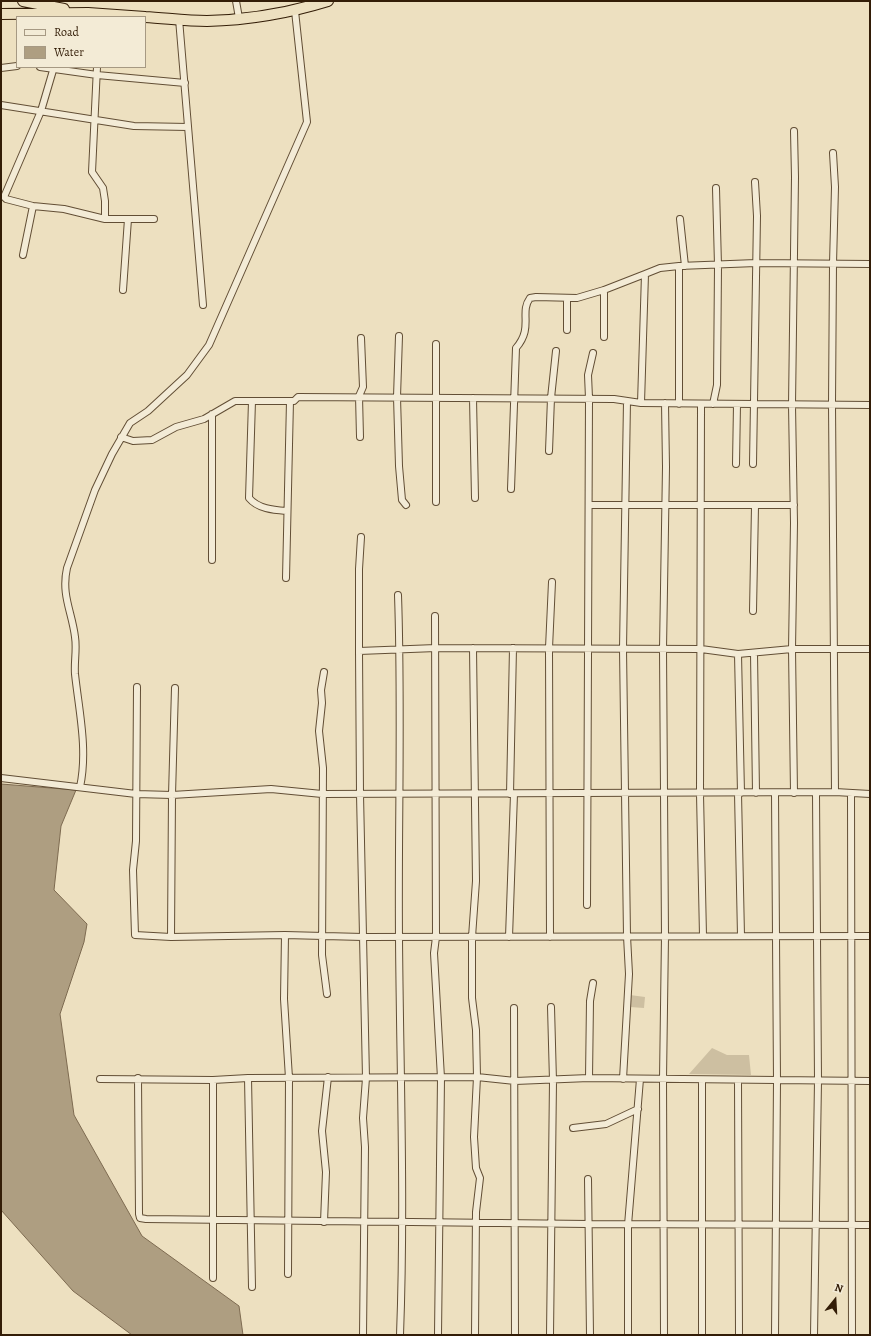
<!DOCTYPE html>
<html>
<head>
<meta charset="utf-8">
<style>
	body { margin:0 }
	#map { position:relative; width:871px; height:1336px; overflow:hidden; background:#ede0c0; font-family:Alegreya,serif }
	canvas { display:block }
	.frame { position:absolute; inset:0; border:2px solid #331d07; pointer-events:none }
	.legend { position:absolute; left:16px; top:16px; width:130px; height:52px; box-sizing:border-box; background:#f3ebd6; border:1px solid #a69983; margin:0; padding:5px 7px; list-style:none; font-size:12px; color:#331d07 }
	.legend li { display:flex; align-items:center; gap:8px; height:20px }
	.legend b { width:20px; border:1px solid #a69983 }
	.north { position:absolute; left:815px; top:1280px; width:40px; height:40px; -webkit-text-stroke:3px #f3ebd6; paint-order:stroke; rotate:18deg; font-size:11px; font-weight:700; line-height:16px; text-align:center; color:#331d07 }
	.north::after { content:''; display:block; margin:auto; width:14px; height:18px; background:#331d07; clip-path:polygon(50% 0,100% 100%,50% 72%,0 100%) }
</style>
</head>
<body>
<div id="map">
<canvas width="871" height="1336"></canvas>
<div class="frame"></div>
<ul class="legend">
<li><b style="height:5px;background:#f3ebd6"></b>Road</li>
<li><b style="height:11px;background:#ae9e81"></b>Water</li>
</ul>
<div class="north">N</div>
</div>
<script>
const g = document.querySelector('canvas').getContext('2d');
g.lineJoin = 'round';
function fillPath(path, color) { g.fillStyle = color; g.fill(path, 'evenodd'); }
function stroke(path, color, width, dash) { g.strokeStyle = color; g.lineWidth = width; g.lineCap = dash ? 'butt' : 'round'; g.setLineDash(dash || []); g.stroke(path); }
const green = new Path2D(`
	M630 995 645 997 644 1008 630 1007Z
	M712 1048 727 1055H749L751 1075 689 1074Z`);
const water = new Path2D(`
	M1 784 76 790 61 826 54 890 87 924 84 942 60 1014 74 1115 142 1236 239 1306 243 1335H132L73 1291 1 1210Z`);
const minor = new Path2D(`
	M236 1 239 18
	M179 19 203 305
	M40 67 97 75 185 83
	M54 67 41 111 4 197 6 199 33 206 64 209 105 219H154
	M97 67 92 172 103 188 105 201V219
	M1 68 17 66
	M1 105 134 126 188 127
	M794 131 795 177 792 405 794 523 792 649 794 793
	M833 153 835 187 833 264 832 404 835 792
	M680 219 685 266
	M23 255 33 206
	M679 266V404
	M123 290 128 219
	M567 299V330
	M399 336 397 397 399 466 402 500 406 505
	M604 337V290
	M436 344V502
	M473 398 475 498
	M252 401 249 498C258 509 274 510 287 511
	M641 403 645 274 660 268 679 266 756 263 870 264
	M701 404 700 794 703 936
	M713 404 717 385 718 266 716 188
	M212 414V560
	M121 437 133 441 152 440 176 427 204 419 235 401H294L298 397 614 399 641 403 870 405
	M360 437 359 396 363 387 361 338
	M549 451 551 398 556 351
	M736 464 737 404
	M753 464 757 216 755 182
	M511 489 516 348C534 327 519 313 530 298L536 297 577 298 604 290 645 274
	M589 505H794
	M286 578 290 401
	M398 595C402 709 398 823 399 937 400 1070 405 1202 400 1335
	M753 611 755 506
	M435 616 436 937 434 953 441 1078 438 1335
	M473 648 476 881 472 937V998L476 1030 477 1077 474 1137 476 1168 480 1178 476 1212 475 1335
	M359 651V569L361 537
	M754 653 756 793
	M738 654 741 793
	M324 672 321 690 322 703 319 731 323 768 322 955 327 994
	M137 687 136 841 133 870 135 935 171 937 285 935 363 937 870 936
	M1 778 136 794 172 795 271 789 322 794 835 792 870 794
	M80 787C88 750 79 711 75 674 74 662 77 649 75 637 72 612 61 595 67 568L95 490 112 454 130 423 148 411 187 375 209 345 307 122 295 11
	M738 793 741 936
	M775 793 777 1081 775 1335
	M851 793 852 1335
	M510 794 513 648
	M587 905 589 398 588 375 593 353
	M285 935 284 999 289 1078 288 1274
	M171 937 172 795 175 688
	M509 937 514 794
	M550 937 549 648 552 582
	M514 1008 515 1335
	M138 1078 139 1214 140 1218 146 1219 588 1224 870 1225
	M248 1078 252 1287
	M589 1078 590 1001 593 983
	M100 1079 213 1080 248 1078 477 1077 515 1081 589 1078 870 1081
	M623 1079 629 974 627 936 623 649 627 401
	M702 1080V1335
	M738 1080 739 1335
	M573 1128 606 1124 638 1109
	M588 1179 590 1335
	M324 1222 326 1172 322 1131 328 1077
	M213 1278V1080
	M363 1335 365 1147 363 1118 366 1078 360 794 359 651 436 648 701 649 738 654 792 649H870
	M550 1335 553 1081 551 1007
	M628 1335V1225L640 1079
	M664 1335 663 1079 665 936 663 649 666 467 665 403
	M814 1335 818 1081 816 793`);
const trunk = new Path2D(`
	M23 1 64 9
	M1 14 88 13 145 17
	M145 17C165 18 186 21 207 21 248 20 289 13 328 1`);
fillPath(green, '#cdbfa1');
fillPath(water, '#ae9e81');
stroke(water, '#7d6a50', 1);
stroke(minor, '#624e35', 8);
stroke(trunk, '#331d07', 12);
stroke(minor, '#f3ebd6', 6);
stroke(trunk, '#ede0c0', 10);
</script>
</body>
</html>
